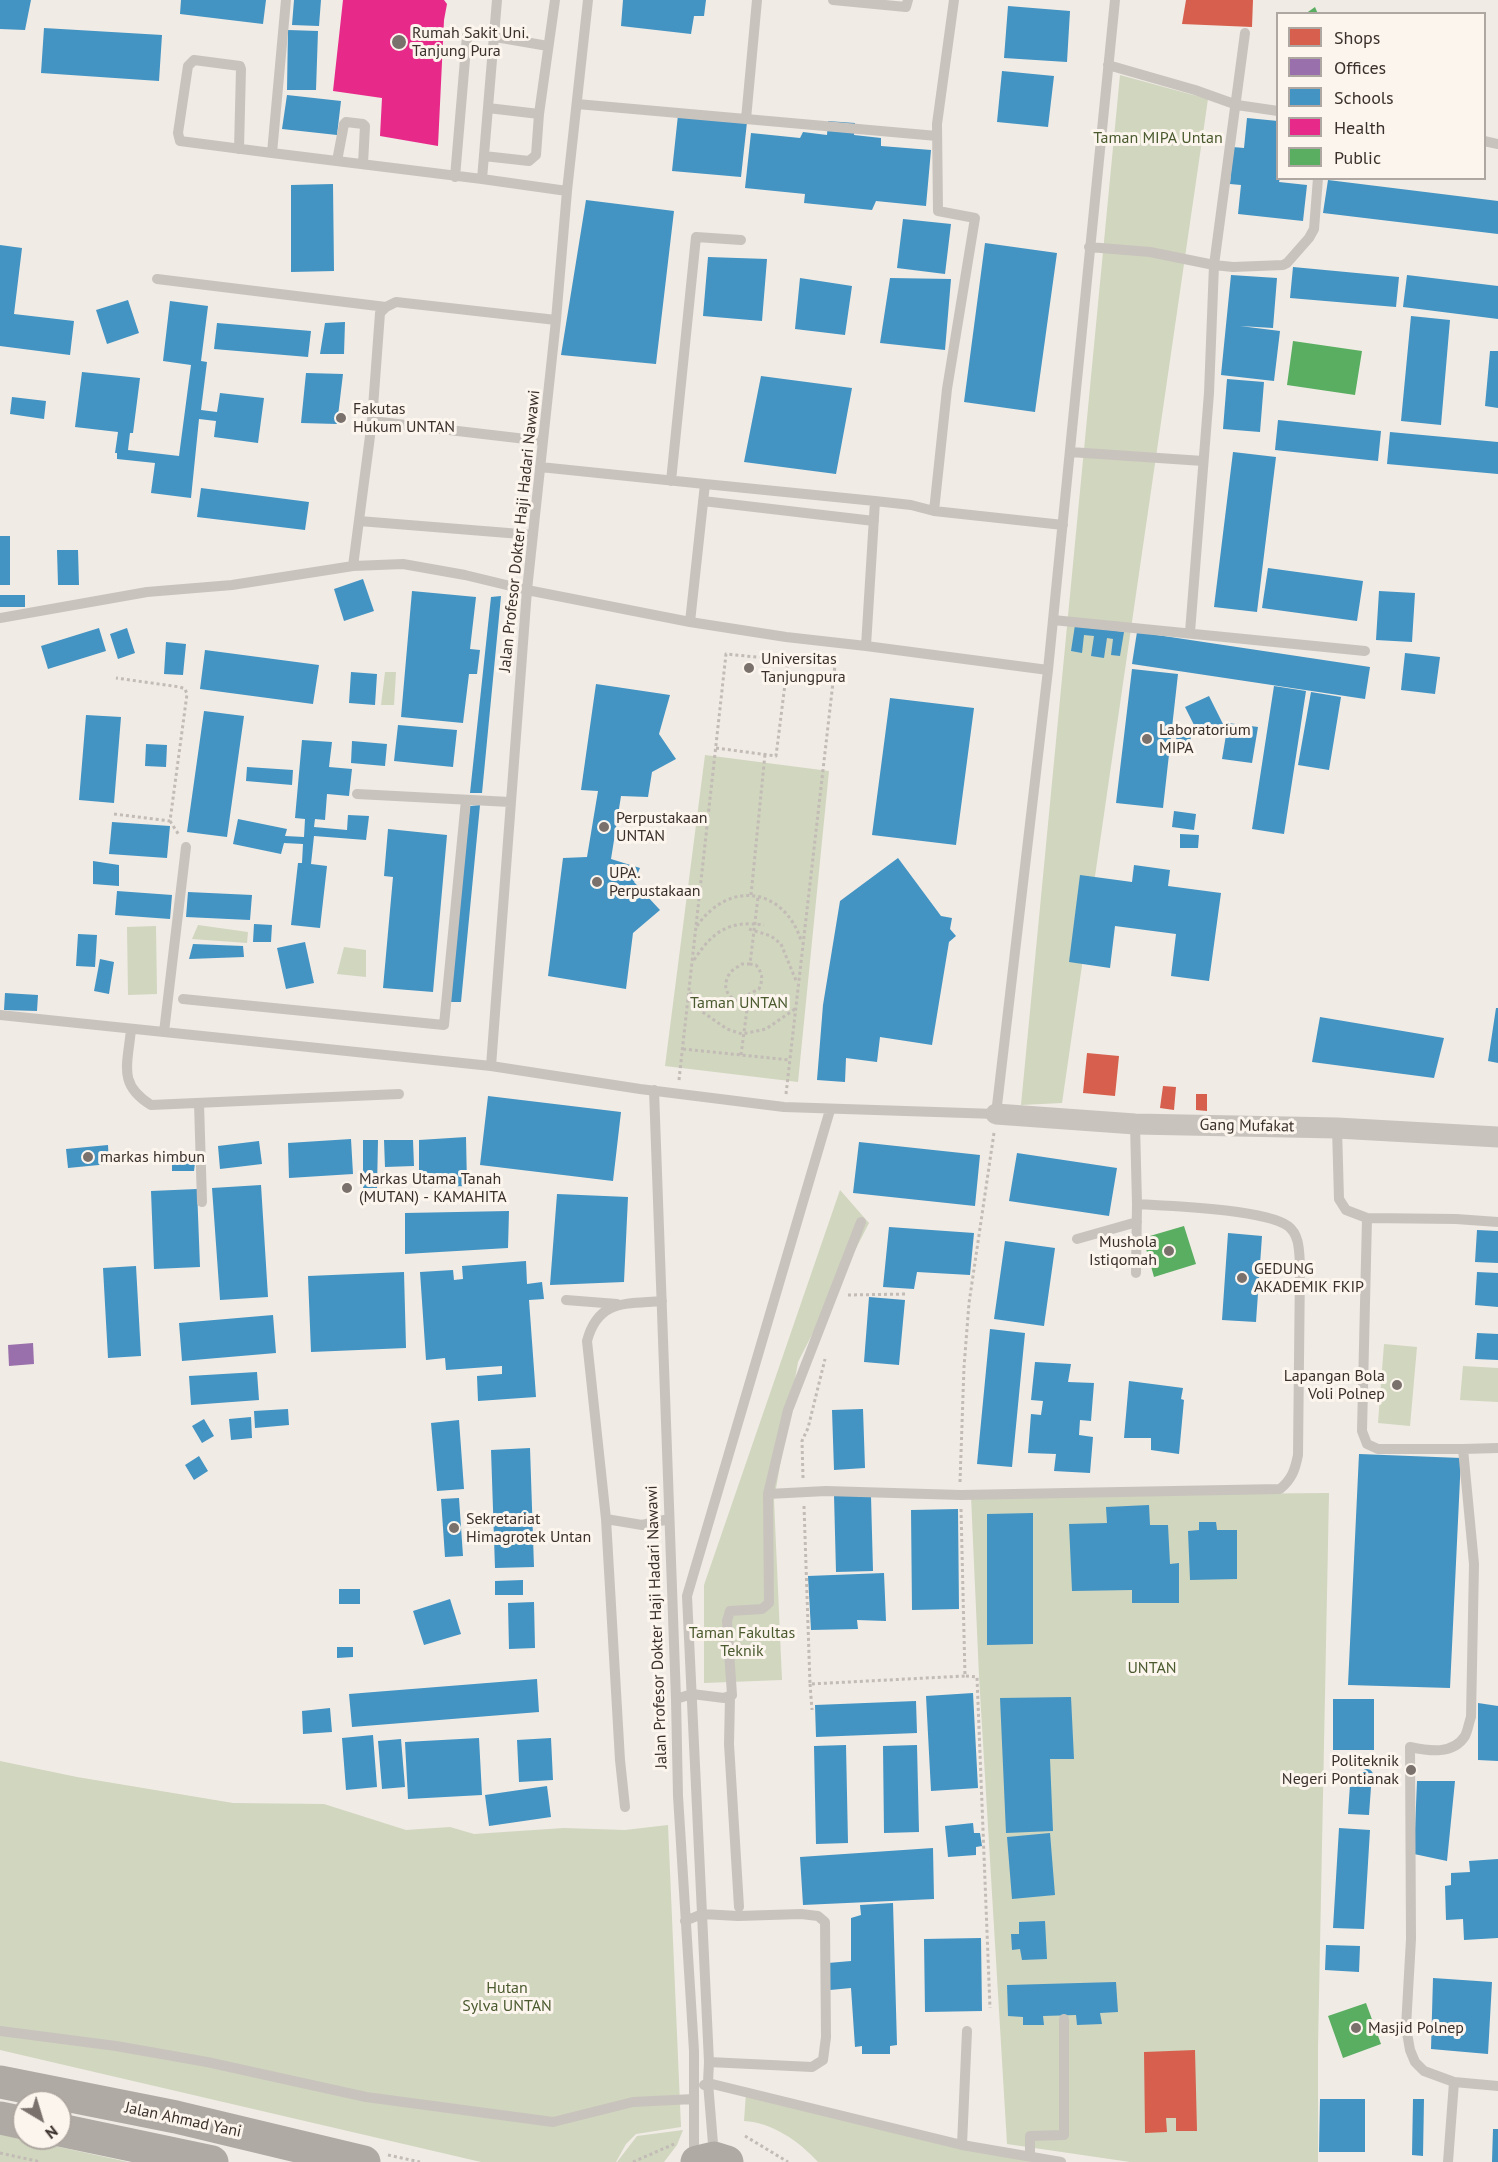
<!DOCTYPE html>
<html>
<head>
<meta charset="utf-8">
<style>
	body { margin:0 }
	#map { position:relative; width:1498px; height:2162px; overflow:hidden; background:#f0ebe5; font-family:"PT Sans",sans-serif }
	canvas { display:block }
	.legend { position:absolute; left:1276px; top:12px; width:210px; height:168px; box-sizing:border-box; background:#fbf5ee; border:2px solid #aea6a0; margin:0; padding:8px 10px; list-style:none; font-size:18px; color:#3b302b }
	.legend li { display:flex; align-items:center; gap:12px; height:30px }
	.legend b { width:30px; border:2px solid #aea6a0 }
	.north { position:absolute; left:12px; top:2090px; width:60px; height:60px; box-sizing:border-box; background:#fbf5ee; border:2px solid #aea6a0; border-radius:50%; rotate:142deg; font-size:16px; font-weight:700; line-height:24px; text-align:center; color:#3b302b }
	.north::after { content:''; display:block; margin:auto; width:21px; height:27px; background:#7a716c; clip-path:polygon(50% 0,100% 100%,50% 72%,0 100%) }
</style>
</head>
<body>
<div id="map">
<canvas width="1498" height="2162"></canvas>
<ul class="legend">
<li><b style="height:16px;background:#d6604d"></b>Shops</li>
<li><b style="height:16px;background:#9970ab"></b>Offices</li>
<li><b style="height:16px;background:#4393c3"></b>Schools</li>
<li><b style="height:16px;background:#e7298a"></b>Health</li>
<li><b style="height:16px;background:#5aae61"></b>Public</li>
</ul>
<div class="north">N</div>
</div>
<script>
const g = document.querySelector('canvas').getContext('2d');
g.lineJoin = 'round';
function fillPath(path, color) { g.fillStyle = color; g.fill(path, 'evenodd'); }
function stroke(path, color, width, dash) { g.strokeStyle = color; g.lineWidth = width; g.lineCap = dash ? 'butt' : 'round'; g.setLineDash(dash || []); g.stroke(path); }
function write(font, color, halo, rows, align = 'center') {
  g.font = font + ' "PT Sans",sans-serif'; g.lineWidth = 6; g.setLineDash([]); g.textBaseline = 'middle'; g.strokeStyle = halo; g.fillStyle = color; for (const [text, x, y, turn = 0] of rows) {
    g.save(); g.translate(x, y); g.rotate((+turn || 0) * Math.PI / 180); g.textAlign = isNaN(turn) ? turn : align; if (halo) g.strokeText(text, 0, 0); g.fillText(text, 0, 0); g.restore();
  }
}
const green = new Path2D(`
	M1120 75 1208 99 1062 1103 1021 1105Z
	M385 672H396L394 705H381Z
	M705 755 829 771 798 1082 665 1066Z
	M198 925 248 932 247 943 192 939Z
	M156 926 157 994 128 995 127 927Z
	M344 947 366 950V977L337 974Z
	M840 1190 869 1223 798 1362 774 1500 782 1680 704 1683V1585Z
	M1384 1344 1417 1347 1410 1426 1378 1423Z
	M1463 1366 1498 1368V1402L1460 1400Z
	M1329 1493 1318 2046V2162H1130L1007 2144 979 1676 971 1496Z
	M0 1761 77 1777 233 1803 324 1804 406 1830 450 1827 474 1834 564 1828 625 1830 668 1825 681 2127 636 2134 626 2144 616 2162H481L0 2050Z
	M746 2093 1045 2162H818C800 2142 772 2122 744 2121Z
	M683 2130 677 2145 664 2162H617L637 2136Z
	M0 2134 128 2162H0Z`);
const shops = new Path2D(`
	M1186 0H1253L1252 27 1182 24Z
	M1087 1053 1119 1056 1115 1096 1083 1093Z
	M1163 1086 1176 1087 1174 1110 1160 1108Z
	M1196 1094H1207V1111L1196 1110Z
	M1195 2050 1197 2131H1176V2118H1166L1167 2132 1145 2133 1144 2052Z`);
const offices = new Path2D(`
	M33 1343 34 1364 9 1366 8 1345Z`);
const schools = new Path2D(`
	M0 0H31L25 30 0 29Z
	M181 0H266L263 24 180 14Z
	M294 0H321L319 26 292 25Z
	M623 0H706L704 16H694L691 34 621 26Z
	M1008 6 1070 11 1067 62 1004 58Z
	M44 28 162 35 159 81 41 73Z
	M288 30 318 31 316 90H287Z
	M1002 71 1054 76 1048 127 997 122Z
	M287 95 341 101 337 135 282 129Z
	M678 115 747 122 741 177 672 171Z
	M1247 118 1278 121V178H1280L1279 182 1307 185 1303 221 1238 214 1241 185 1230 184 1233 147 1244 148Z
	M828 121 855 123 854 135 881 138V146L931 150 926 206 876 201 872 210 804 203 805 194 745 188 751 133 800 138 803 132 827 135Z
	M1328 180 1498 201V234L1323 213Z
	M333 184 334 271 291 272V185Z
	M586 200 674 211 656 364 561 355Z
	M903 219 951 224 945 274 897 268Z
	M985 243 1057 253 1035 412 964 402Z
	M0 245 22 248 14 314 74 321 70 355 0 346Z
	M708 257 767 259 762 321 703 316Z
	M1293 267 1399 277 1396 307 1290 298Z
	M1231 275 1277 278 1273 328 1240 326 1280 331 1274 381 1221 375Z
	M1407 275 1498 286V319L1403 307Z
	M800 278 852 286 845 335 795 329Z
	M890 278 951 279 945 350 880 343Z
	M128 300 139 333 107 344 96 310Z
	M170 301 208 306 201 361 207 362 201 410 217 412 220 393 264 398 258 443 214 437 216 421 199 419 191 498 151 493 155 463 117 459V453H115L118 432 75 427 82 372 140 378 133 433H130L128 450 179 456 191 365 163 361Z
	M1411 316 1450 320 1441 425 1401 421Z
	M345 322 344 354H320L325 323Z
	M217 323 311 331 308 357 214 349Z
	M1490 351H1498V408L1485 406Z
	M306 373 343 374 337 424 301 423Z
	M761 376 852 388 836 474 744 462Z
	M1227 379 1264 382 1260 432 1223 429Z
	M12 397 46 401 44 419 10 414Z
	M1278 420 1381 431 1378 461 1275 450Z
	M1390 432 1498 442V474L1387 464Z
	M1233 452 1276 457 1257 612 1214 607Z
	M201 488 309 502 305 530 197 517Z
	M0 536H10V585H0Z
	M57 550H78L79 585H58Z
	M1268 568 1363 581 1357 621 1262 608Z
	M363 579 374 611 344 621 334 589Z
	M412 591 476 597 470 649 480 650 477 674H469L463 723 401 717Z
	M1379 591 1415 593 1412 642 1376 640Z
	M0 595H25V607H0Z
	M501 596 482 793H470L491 597Z
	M1075 625 1124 632 1120 656 1111 655 1113 639 1107 638 1104 658 1091 656 1094 636 1084 635 1082 653 1071 651Z
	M99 628 106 651 48 669 41 646Z
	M127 628 135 653 118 659 110 634Z
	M1137 632 1370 667 1365 699 1132 664Z
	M166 642 186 644 183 675 164 674Z
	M205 650 319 665 313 704 200 689Z
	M1405 653 1440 657 1435 694 1401 690Z
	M1132 669 1178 674 1163 808 1116 803Z
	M351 672 377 674 375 705 349 703Z
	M596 684 670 695 659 734 676 759 652 772 648 797 621 796 611 859 640 868 634 882 660 910 633 933 626 989 548 976 563 858 587 857 598 791 581 790Z
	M1274 686 1306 691 1284 834 1252 829Z
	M1311 692 1341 697 1329 770 1298 765Z
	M1209 696 1223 724 1199 735 1185 707Z
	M890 698 974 708 956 845 872 835Z
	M204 711 244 716 227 837 187 832Z
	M86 715 121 717 114 803 79 800Z
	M1228 723 1258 727 1252 763 1222 759Z
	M398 725 457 730 453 767 394 761Z
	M1177 733 1191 734 1190 749 1175 748Z
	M302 740 332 742 329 767 352 769 349 796 327 794 325 820 315 819 314 827 347 830 348 815 369 816 366 840 314 836 311 864 327 866 320 928 291 925 298 863H302L303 844 284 843 281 854 233 844 238 819 287 829 285 836 304 837 305 819 295 818Z
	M352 741 387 744 385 766 351 763Z
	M146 744 167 745 166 767 145 766Z
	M247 767 293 770 292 785 246 781Z
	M480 805 461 1002H449L470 806Z
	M1174 811 1196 814 1194 830 1172 827Z
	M112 822 170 826 167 858 109 854Z
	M388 829 447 835 433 992 383 988 393 877 384 876Z
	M1180 834 1199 835 1198 848H1180Z
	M898 858 941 916 952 918 950 929 956 936 949 942 932 1045 880 1037 877 1062 846 1058 845 1082 817 1080 823 1005 840 901Z
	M93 861 119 865V886L93 884Z
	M1134 865 1170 870 1168 886 1221 893 1209 981 1171 976 1176 934 1115 926 1110 968 1069 962 1080 875 1132 882Z
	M117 891 172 895 170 919 115 915Z
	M188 892 252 895 250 920 186 917Z
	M254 924 272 925 271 942H253Z
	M78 934 97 935 95 967 76 966Z
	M305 942 314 983 286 989 277 948Z
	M193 944 243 946 244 957 189 959Z
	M100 959 114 962 109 994 94 991Z
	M5 993 38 995 37 1011 4 1010Z
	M1496 1008H1498V1063L1488 1061Z
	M1320 1017 1444 1038 1434 1078 1312 1062Z
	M488 1096 621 1112 613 1181 480 1165Z
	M466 1137 467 1186 431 1187 430 1173H419V1140Z
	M351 1139 353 1174 289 1178 288 1143Z
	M363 1140H378L377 1188H363Z
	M384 1140H413L414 1166 385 1167Z
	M259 1141 262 1164 220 1169 218 1146Z
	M859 1142 980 1155 975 1206 853 1193Z
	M108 1145 109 1164 68 1168 66 1149Z
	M1017 1153 1117 1168 1109 1216 1009 1201Z
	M172 1163H195L194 1171H172Z
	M261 1185 268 1297 220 1300 212 1188Z
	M197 1189 200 1267 154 1269 151 1191Z
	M557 1194 628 1197 624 1282 550 1285Z
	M509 1211 508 1248 405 1254V1213Z
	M889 1227 974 1233 970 1275 917 1272 914 1289 883 1287Z
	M1477 1230 1498 1231V1263L1475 1262Z
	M1228 1233 1262 1236 1256 1322 1222 1320Z
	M1005 1241 1055 1248 1044 1326 994 1319Z
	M526 1261 527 1284 542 1282 544 1299 529 1300 536 1397 478 1401 477 1376 502 1374V1366L446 1370 445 1358 426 1360 420 1272 453 1270 454 1280 463 1279 462 1266Z
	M136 1266 141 1356 108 1358 103 1268Z
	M404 1272 406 1348 311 1352 308 1276Z
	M1477 1272 1498 1273V1307L1475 1305Z
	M869 1297 905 1300 899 1365 864 1362Z
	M273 1315 276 1353 182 1361 179 1323Z
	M990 1329 1025 1333 1012 1467 977 1464Z
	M1477 1333 1498 1334V1360L1475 1359Z
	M1035 1362 1071 1364 1068 1382 1094 1383 1091 1421 1080 1420 1079 1435 1093 1437 1090 1473 1054 1471 1056 1454 1028 1453 1031 1414 1041 1415 1043 1401 1031 1400Z
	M257 1372 259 1400 191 1405 189 1376Z
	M1129 1381 1183 1388 1181 1399 1184 1400 1179 1454 1151 1450V1438H1124Z
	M288 1409 289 1425 255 1428 254 1411Z
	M863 1409 865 1468 834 1470 832 1410Z
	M251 1417 252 1438 231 1440 229 1419Z
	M204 1419 214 1436 202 1443 192 1426Z
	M459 1420 464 1489 437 1491 431 1423Z
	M530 1448 534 1567 495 1568 491 1450Z
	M1359 1454 1461 1458 1450 1688 1348 1685Z
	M199 1456 208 1471 194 1480 185 1465Z
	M834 1495 871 1496 873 1571 836 1572Z
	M459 1498 463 1556 445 1557 441 1499Z
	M1149 1505 1150 1525H1168L1170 1564 1179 1563V1603H1132V1590L1072 1591 1069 1524 1107 1523 1106 1507Z
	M958 1509 959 1609 912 1610 911 1510Z
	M1033 1513V1644L987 1645V1514Z
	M1199 1522H1216L1217 1530H1237V1579L1190 1580 1188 1531 1199 1530Z
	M884 1573 886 1621 857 1620 858 1629 811 1630 808 1576Z
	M523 1580V1595H495V1581Z
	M339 1589H360V1604H339Z
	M450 1599 461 1634 424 1645 413 1611Z
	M534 1602 535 1648 509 1649 508 1603Z
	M337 1647H353V1657L337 1658Z
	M537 1679 539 1712 352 1727 349 1694Z
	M973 1693 978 1788 931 1791 926 1696Z
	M1071 1697 1074 1759H1050L1053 1831 1006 1833 1000 1698Z
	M1333 1699H1374V1750H1333Z
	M916 1701 917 1733 816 1737 815 1705Z
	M1478 1703 1498 1706V1761L1478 1760Z
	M330 1708 332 1732 303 1734 302 1711Z
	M373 1735 377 1787 346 1790 342 1738Z
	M479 1738 482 1795 408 1799 405 1742Z
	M551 1738 553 1780 519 1782 517 1740Z
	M401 1739 405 1787 382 1789 378 1741Z
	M846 1745 848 1843 816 1844 814 1746Z
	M917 1745 919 1832 884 1833 883 1746Z
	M1361 1775a6 6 0 1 1 12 0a6 6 0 1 1-12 0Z
	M1417 1781H1455L1447 1861 1414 1854Z
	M1350 1785 1371 1787 1369 1815 1348 1814Z
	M547 1786 551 1817 489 1826 485 1795Z
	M973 1823 974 1833H980L982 1846 976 1847V1855L948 1857 945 1826Z
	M1339 1828 1370 1830 1364 1929 1333 1928Z
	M1050 1833 1055 1895 1012 1899 1007 1837Z
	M933 1848 934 1899 803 1905 800 1857Z
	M1498 1859V1938L1464 1940 1463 1919 1446 1920 1445 1886 1451 1885V1873L1470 1872 1469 1861Z
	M893 1903 897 2045 890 2046V2054H862V2046L855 2047 851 1988 830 1990 828 1963 851 1961V1918L861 1915 860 1905Z
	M1045 1921 1047 1959 1022 1960 1020 1949 1012 1950 1011 1934H1019V1922Z
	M981 1938 982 2011 925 2012 924 1939Z
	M1326 1945 1360 1946 1359 1972 1325 1970Z
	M1433 1978 1492 1982 1488 2054 1431 2049Z
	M1116 1982 1118 2012 1100 2013 1102 2024 1077 2025 1076 2015 1043 2016 1044 2025H1023V2017L1008 2016 1007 1985Z
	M1320 2099H1365V2152H1319Z
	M1413 2099H1424L1423 2156 1412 2155Z
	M1493 2129H1498V2162H1492Z`);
const health = new Path2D(`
	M343 0H444L447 4 444 20 438 146 380 136 382 98 333 91Z`);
const public = new Path2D(`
	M1315 7 1318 14H1305Z
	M1293 341 1362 351 1355 395 1287 385Z
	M1184 1226 1196 1264 1154 1277 1143 1238Z
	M1366 2003 1381 2044 1343 2058 1328 2016Z`);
const path = new Path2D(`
	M716 748 776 756 788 660
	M114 814 170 821 187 694 185 689 180 687 116 678
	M170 821 179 835
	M751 895 765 754
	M697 926C729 880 783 887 801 940
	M749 929 771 936 781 944 797 983
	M694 960C713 931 729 920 764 925
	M750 964H742C738 967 733 969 730 973 716 994 739 1007 758 1004
	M690 992 701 1011 727 1029 742 1034 766 1029 795 1009
	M683 1049 790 1060
	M741 1055 749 994 759 989C763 979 763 974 756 965L750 964 758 897
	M679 1080 726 654 835 665
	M786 1094 836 656
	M848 1295 907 1294
	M803 1478 802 1441 808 1428 825 1359
	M960 1482 964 1367 969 1303 994 1133
	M804 1506 810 1684 965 1676
	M961 1509 965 1676 977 1677 990 2008
	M810 1684 812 1710
	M745 2136 788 2162
	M0 2153 41 2162
	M388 2155 420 2162
	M633 2162 674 2144`);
const lane = new Path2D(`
	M497 0 482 179 567 191
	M833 0 906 7 908 0
	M1245 33 1214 265 1233 267 1283 265 1287 263 1309 238 1314 229 1318 178
	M1108 65 1195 90 1237 105 1278 111
	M577 104 937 136
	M488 108 539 114
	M746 119 757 0
	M1484 141 1498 144
	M239 149 241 69 240 66 194 60 188 66 178 133 180 141 272 153 482 179
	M272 153 286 0
	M484 156 529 161 536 155 539 114 555 0
	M337 161 344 124 346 122 363 124 365 126 363 164
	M455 177 467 36 472 33 548 46
	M1089 247 1150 252 1214 265 1209 393 1190 632
	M157 279 386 307
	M372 421 543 441
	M1070 452 1203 461
	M540 467 705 484 690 622
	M671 481 696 237 741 240
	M705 484 875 501
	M703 501 874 521
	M934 511 947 389 975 218 938 211 937 124 954 0
	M359 521 533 535
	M353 566 372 421 380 313 386 307 396 302 556 320
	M0 618 147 592 232 585 353 566 403 564 465 575 527 590 690 622 786 637 866 646 1048 670
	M1053 620 1365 651
	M866 646 875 501 911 505 934 511 1063 525
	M357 794 510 802
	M183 999 444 1025 466 800
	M0 1015 491 1066 640 1089 784 1107 996 1114 1048 670 1115 0
	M131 1029C128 1064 117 1084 151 1105L399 1094
	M164 1032 186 847
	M491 1066 527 590 556 320 567 191 588 0
	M654 1090 676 1699 678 1796 694 2051V2159
	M199 1103 202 1202
	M1135 1124 1137 1204 1136 1273
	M1337 1128 1339 1199 1346 1210 1367 1218 1456 1219 1498 1222
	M1367 1218 1362 1431 1367 1444 1378 1449H1463L1474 1564 1471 1717C1469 1722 1468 1730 1465 1736 1453 1755 1429 1751 1410 1747L1411 1939 1406 2027 1410 2050 1415 2062 1424 2071 1454 2082 1448 2162
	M1077 1239 1137 1222
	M566 1300 617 1304
	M662 1301C626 1304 598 1299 587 1341L606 1519 642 1525 669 1519
	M1463 1449 1498 1448
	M768 1494 788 1410 861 1222
	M606 1519 620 1760 625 1807
	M730 1697 729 1744 739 1907
	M676 1699 692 1694 724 1698 732 1695 727 1621 730 1611 762 1609 769 1603 768 1494 826 1491 961 1495 1280 1489C1292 1479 1295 1470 1298 1455L1300 1265C1299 1252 1300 1235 1288 1226 1264 1209 1170 1206 1137 1204
	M685 1921 702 1914 738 1916 801 1914 818 1916 825 1922 826 2037 823 2060 812 2067 709 2062
	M0 2031 116 2046 207 2062 366 2097 553 2122 633 2102 694 2099
	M1454 2082 1498 2086
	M704 2085 708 2083 962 2145 1061 2162
	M962 2145 967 2031
	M1030 2155V2136L1064 2135V2019
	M714 2156 708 2083 709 2062 687 1596 830 1110`);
const street = new Path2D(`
	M996 1114 1135 1124 1337 1128 1498 1137`);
const highway = new Path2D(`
	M0 2082 176 2117 364 2162
	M0 2118 24 2123
	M60 2130 212 2162
	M697 2162 714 2158 727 2162`);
const markers = [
	[399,42,8,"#7a716c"],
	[341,418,6,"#7a716c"],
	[749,668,6,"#7a716c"],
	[1147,739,6,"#7a716c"],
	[604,827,6,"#7a716c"],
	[597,882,6,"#7a716c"],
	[88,1157,6,"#7a716c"],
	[347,1188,6,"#7a716c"],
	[1169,1251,6,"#7a716c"],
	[1242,1278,6,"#7a716c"],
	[1397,1385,6,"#7a716c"],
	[454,1528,6,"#7a716c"],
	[1411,1770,6,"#7a716c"],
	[1356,2028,6,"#7a716c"]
];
const poiNames = [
	["Rumah Sakit Uni.",412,33],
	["Tanjung Pura",412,51],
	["Fakutas",353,409],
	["Hukum UNTAN",353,427],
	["Universitas",761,659],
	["Tanjungpura",761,677],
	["Laboratorium",1159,730],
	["MIPA",1159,748],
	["Perpustakaan",616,818],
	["UNTAN",616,836],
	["UPA.",609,873],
	["Perpustakaan",609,891],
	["markas himbun",100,1157],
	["Markas Utama Tanah",359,1179],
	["(MUTAN) - KAMAHITA",359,1197],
	["Mushola",1157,1242,"right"],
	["Istiqomah",1157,1260,"right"],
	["GEDUNG",1254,1269],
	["AKADEMIK FKIP",1254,1287],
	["Lapangan Bola",1385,1376,"right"],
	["Voli Polnep",1385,1394,"right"],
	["Sekretariat",466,1519],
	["Himagrotek Untan",466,1537],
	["Politeknik",1399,1761,"right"],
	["Negeri Pontianak",1399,1779,"right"],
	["Masjid Polnep",1368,2028]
];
const parkNames = [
	["Taman MIPA Untan",1158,138],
	["Taman UNTAN",739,1003],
	["Taman Fakultas",742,1633],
	["Teknik",742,1651],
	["UNTAN",1152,1668],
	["Hutan",507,1988],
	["Sylva UNTAN",507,2006]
];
const streetNames = [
	["Jalan Profesor Dokter Haji Hadari Nawawi",520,531,-84],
	["Gang Mufakat",1247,1126,1],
	["Jalan Profesor Dokter Haji Hadari Nawawi",657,1627,-92],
	["Jalan Ahmad Yani",183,2120,12]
];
fillPath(green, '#d1d6bf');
fillPath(shops, '#d6604d');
fillPath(offices, '#9970ab');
fillPath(schools, '#4393c3');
fillPath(health, '#e7298a');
fillPath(public, '#5aae61');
stroke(path, '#c2bbb6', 3, [3, 3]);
stroke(lane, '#c9c3be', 10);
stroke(street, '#c9c3be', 21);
stroke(highway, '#afaaa4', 33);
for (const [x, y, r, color] of markers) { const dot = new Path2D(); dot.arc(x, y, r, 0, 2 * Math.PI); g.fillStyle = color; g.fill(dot); stroke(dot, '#fbf5ee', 2); }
write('16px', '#3b302b', '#fbf5ee', poiNames, 'left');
write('16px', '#4a5a2e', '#fbf5ee', parkNames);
write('16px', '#3b302b', '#fbf5ee', streetNames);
</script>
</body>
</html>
